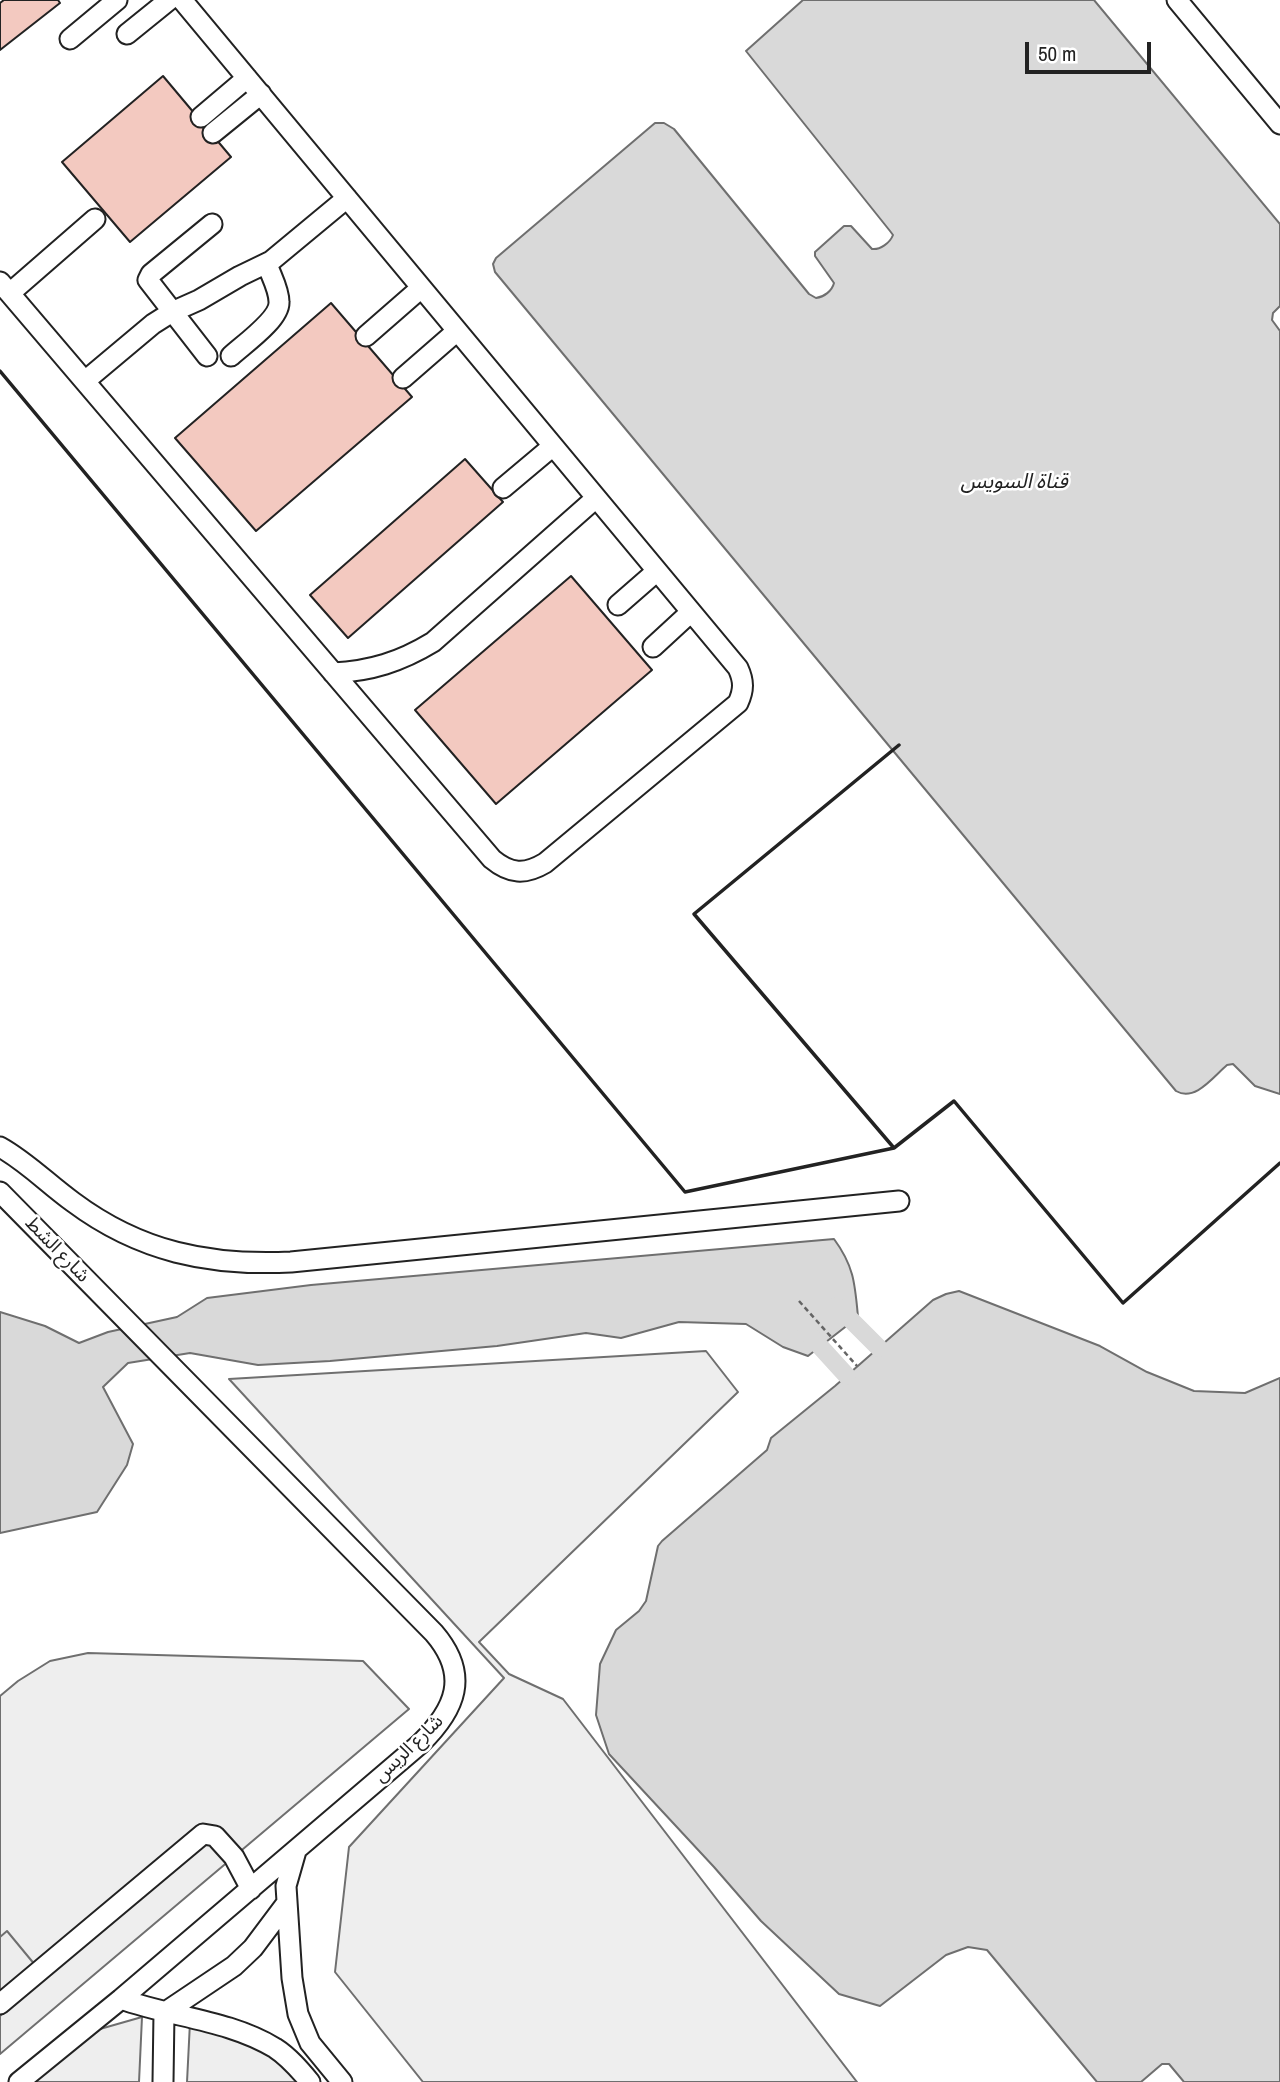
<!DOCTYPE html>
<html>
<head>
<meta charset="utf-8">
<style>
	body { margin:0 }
	#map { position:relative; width:1280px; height:2082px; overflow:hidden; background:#fff; font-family:"Archivo Narrow",sans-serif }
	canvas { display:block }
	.scale { position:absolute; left:1025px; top:42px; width:126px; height:32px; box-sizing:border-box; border:4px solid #222; border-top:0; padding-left:9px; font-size:21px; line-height:24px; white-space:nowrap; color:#222; -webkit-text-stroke:5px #fff; paint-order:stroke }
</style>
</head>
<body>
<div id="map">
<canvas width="1280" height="2082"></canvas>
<div class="scale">50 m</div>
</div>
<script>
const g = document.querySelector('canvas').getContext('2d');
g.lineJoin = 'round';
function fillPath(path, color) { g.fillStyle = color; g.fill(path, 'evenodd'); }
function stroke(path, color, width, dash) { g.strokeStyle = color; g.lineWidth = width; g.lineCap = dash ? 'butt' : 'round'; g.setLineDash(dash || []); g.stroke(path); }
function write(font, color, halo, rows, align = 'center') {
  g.font = font + ' "Archivo Narrow","Noto Sans Arabic",sans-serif'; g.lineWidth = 5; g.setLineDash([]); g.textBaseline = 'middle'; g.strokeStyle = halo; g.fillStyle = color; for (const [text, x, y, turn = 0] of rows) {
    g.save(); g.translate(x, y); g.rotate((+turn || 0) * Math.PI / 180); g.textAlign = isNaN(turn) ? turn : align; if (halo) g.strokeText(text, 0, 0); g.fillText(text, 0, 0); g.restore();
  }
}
const green = new Path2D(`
	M706 1351 738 1392 479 1642 509 1674 563 1699 857 2082H423L335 1972 349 1847 504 1678 229 1379Z
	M88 1653 363 1661 409 1709 0 2054V1696L18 1681 50 1661Z
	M142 2017 139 2082H18L72 2037Z
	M190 2022 273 2048 301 2082H187Z`);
const parking = new Path2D(`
	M7 1931 45 1977 0 2016V1937Z`);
const water = new Path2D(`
	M803 0H1094L1280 224V306L1273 313 1272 320 1280 331V1094L1255 1086 1233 1064 1227 1065C1213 1077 1195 1102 1176 1091L495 272 493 264 496 258 655 123H664L674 129 809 294 816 298C824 297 832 291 834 283L815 256V252L844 226H851L872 249C880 250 890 243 893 235L890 231 746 51Z
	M834 1239C854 1266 855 1284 858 1317L808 1356 783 1347 746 1324 679 1322 621 1338 586 1333 497 1346 330 1361 258 1365 190 1353 128 1363 103 1387 133 1444 127 1465 97 1512 0 1533V1312L45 1326 79 1343 108 1332 177 1317 207 1298 311 1285Z
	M959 1291 1100 1346 1147 1372 1194 1391 1245 1393 1280 1378V2082H1184L1169 2064H1162L1141 2082H1097L987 1950 968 1947 946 1955 880 2006 839 1994 761 1921 714 1867 609 1754 596 1715 600 1664 616 1630 639 1611 646 1601 658 1546 662 1541 767 1450 771 1438 835 1386 933 1300 946 1294Z`);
const canal = new Path2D(`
	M837 1306 879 1348
	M806 1331 847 1376`);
const building = new Path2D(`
	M4 0H58L60 3 0 50V3Z
	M163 76 231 157 130 242 62 162Z
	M331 303 412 397 256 531 175 438Z
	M465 459 503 502 348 638 310 595Z
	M571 576 652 670 496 804 415 710Z`);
const path = new Path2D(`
	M799 1301 857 1366`);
const minor = new Path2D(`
	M1177 0 1280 124
	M127 34 169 0
	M70 39 117 0
	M201 117 247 78
	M213 133 261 94
	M0 282 492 859C510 874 525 875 545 863L738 703C744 690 744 681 738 668L182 0
	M10 293 95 219
	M366 336 421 288
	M207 356 148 280 151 274 212 224
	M231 356C244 344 280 319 279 302 279 289 271 276 267 264
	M403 378 457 331
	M85 381 153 324 172 312 199 300 240 276 271 261 347 198
	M503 488 553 446
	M618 605 657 571
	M653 647 691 612
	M333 673C371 671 400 662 433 642L596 498
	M0 1147C27 1162 48 1184 73 1202 140 1252 209 1266 291 1262L899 1201
	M0 1192 434 1633C470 1675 456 1709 420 1744L121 1999 19 2082
	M296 1851 286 1886 292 1978 298 2014 310 2043 342 2082
	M121 1999C171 2017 229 2020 275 2048 289 2057 300 2070 310 2082
	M0 2004 203 1834 215 1836 234 1857 251 1889
	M163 2082 164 2013 234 1966 253 1948 286 1904`);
const wall = new Path2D(`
	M0 371 685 1192 894 1148
	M899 745 694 914 894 1148 954 1101 1123 1303 1280 1163`);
const streetNames = [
	["شارع الشط",57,1250,46],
	["شارع الريس",409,1749,-44]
];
const waterNames = [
	["قناة السويس",1014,482]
];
fillPath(green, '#eee');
stroke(green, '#6f6f6f', 2);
fillPath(parking, '#ededed');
stroke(parking, '#6f6f6f', 2);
fillPath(water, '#d9d9d9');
stroke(water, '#6f6f6f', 2);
stroke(canal, '#d9d9d9', 18);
fillPath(building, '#f3c9c0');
stroke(building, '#222', 2);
stroke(minor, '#222', 23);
stroke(path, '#646464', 2.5, [5, 3.5]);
stroke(minor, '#fff', 19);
stroke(wall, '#222', 3.5);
write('19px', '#222', '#fff', streetNames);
write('italic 21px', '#222', '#fff', waterNames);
</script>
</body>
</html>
